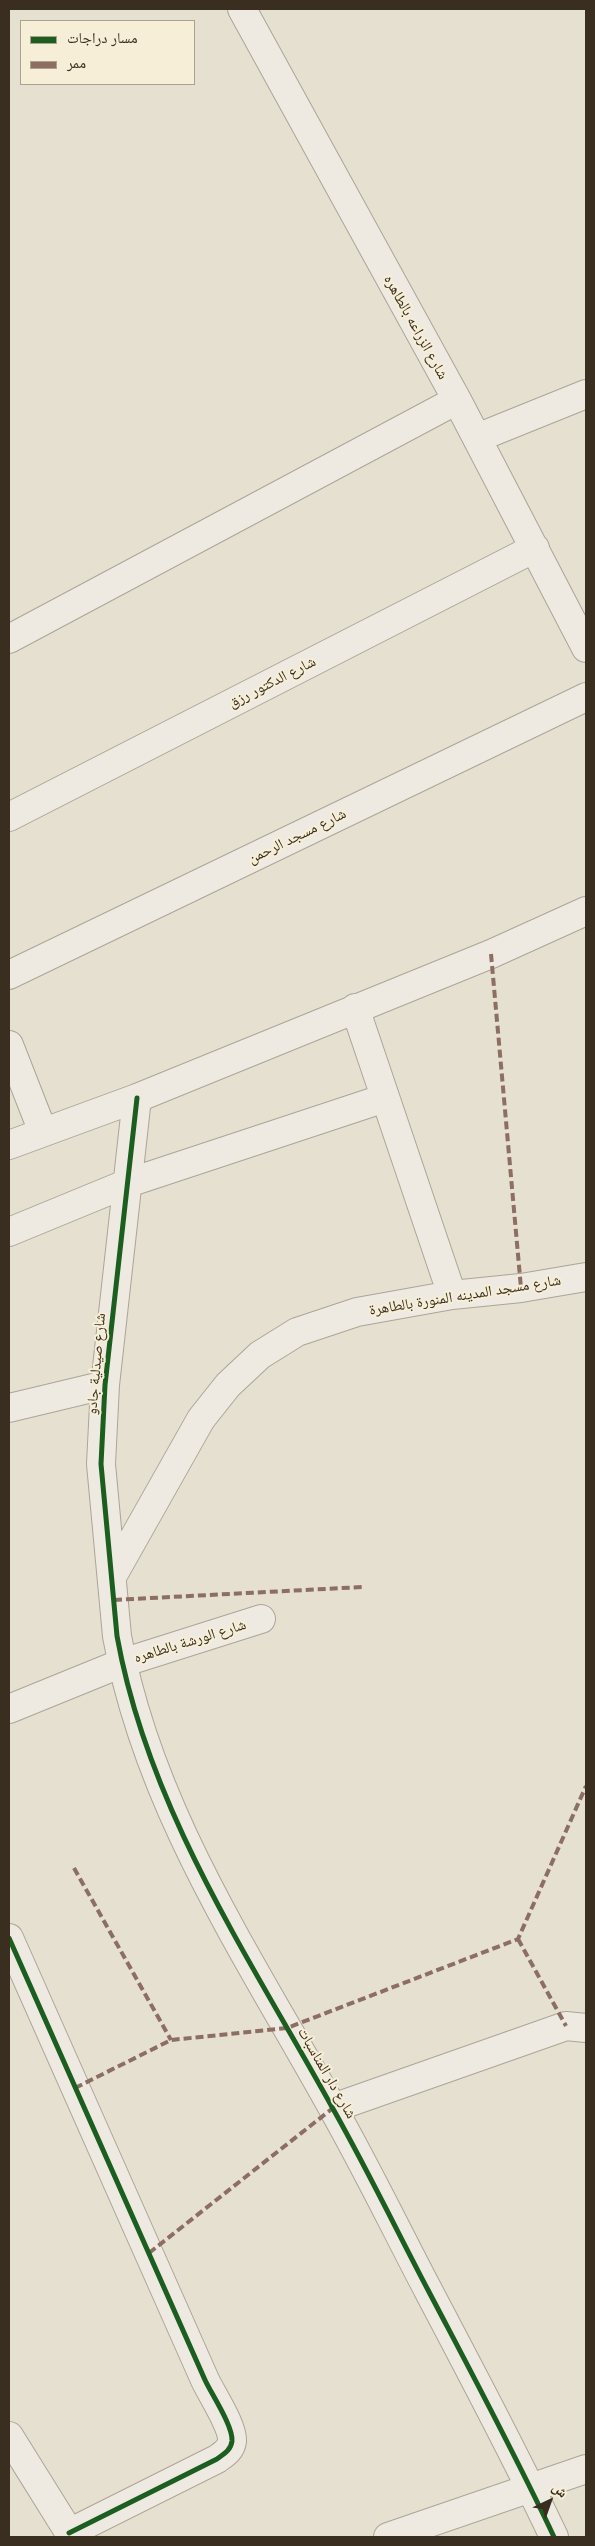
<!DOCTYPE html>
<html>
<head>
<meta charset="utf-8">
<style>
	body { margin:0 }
	#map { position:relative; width:595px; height:2546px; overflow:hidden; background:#e5e0d0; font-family:"Playfair Display","Noto Naskh Arabic",serif }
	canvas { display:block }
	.frame { position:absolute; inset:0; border:10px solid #3a2e20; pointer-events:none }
	.legend { position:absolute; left:20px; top:20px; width:175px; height:65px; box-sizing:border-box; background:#f6eed6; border:1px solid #aba18d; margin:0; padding:6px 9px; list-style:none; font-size:15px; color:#3a2e20 }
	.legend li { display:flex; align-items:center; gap:10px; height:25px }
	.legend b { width:25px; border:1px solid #aba18d }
	.north { position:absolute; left:525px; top:2476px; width:50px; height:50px; -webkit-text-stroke:4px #f6eed6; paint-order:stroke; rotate:42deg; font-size:14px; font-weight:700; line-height:20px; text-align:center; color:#3a2e20 }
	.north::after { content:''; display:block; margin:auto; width:18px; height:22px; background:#3a2e20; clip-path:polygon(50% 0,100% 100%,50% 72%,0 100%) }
</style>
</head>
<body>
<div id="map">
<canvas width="595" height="2546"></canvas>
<div class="frame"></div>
<ul class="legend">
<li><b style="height:6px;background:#1b5e20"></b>مسار دراجات</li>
<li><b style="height:6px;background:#8d6e63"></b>ممر</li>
</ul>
<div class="north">ش</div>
</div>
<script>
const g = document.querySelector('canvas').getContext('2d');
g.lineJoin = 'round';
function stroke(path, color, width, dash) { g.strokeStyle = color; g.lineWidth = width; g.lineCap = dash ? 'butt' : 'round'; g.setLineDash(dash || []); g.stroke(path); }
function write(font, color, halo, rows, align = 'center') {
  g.font = font + ' "Playfair Display","Noto Naskh Arabic",serif'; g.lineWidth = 4; g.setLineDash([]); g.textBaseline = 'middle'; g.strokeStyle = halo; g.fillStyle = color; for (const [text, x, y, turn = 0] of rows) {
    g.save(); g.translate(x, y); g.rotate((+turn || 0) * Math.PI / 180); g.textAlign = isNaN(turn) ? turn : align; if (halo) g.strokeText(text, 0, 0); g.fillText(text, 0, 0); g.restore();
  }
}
const street = new Path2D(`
	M242 9 457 400 586 648
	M477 438 586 394
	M9 639 457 400
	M9 817 535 548
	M9 975 586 697
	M355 1008 452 1295
	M9 1045 43 1132
	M137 1098 105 1385 101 1464 117 1636C148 1809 249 1957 332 2107 366 2167 396 2229 428 2290 471 2372 515 2454 554 2537
	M9 1145 137 1098 491 954 586 911
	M9 1232 128 1183 385 1098
	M9 1408 105 1385
	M113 1575 201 1419 228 1385 260 1355 297 1332 357 1312 452 1295 521 1288 586 1277
	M9 1709 122 1663 261 1619
	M9 1938 205 2380C212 2395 233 2426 232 2441 231 2450 224 2454 217 2459L69 2533
	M333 2108 566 2026 586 2028
	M9 2436 72 2537
	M388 2537 586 2469`);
const quiet = new Path2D(`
	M491 954 521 1288
	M114 1600 362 1587
	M74 1868 171 2040
	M518 1939 566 2026
	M75 2088 171 2040 287 2028 518 1939 586 1786
	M149 2253 333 2108`);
const cycleway = new Path2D(`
	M137 1098 105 1385 101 1464 117 1636C148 1809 249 1957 332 2107 366 2167 396 2229 428 2290 471 2372 515 2454 554 2537
	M9 1938 205 2380C212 2395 233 2426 232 2441 231 2450 224 2454 217 2459L69 2533`);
const streetNames = [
	["شارع الزراعه بالطاهره",416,327,61],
	["شارع الدكتور رزق",272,682,-27],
	["شارع مسجد الرحمن",297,836,-26],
	["شارع مسجد المدينه المنورة بالطاهرة",465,1295,-9],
	["شارع صيدلية جادو",96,1364,-85],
	["شارع الورشة بالطاهره",190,1641,-17],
	["شارع دار المناسبات",327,2073,60]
];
stroke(street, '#aba598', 30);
stroke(street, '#eeeae1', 28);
stroke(quiet, '#8d6e63', 4, [8, 4]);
stroke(cycleway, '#1b5e20', 5);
write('15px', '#3a2e20', '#f6eed6', streetNames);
</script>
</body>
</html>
